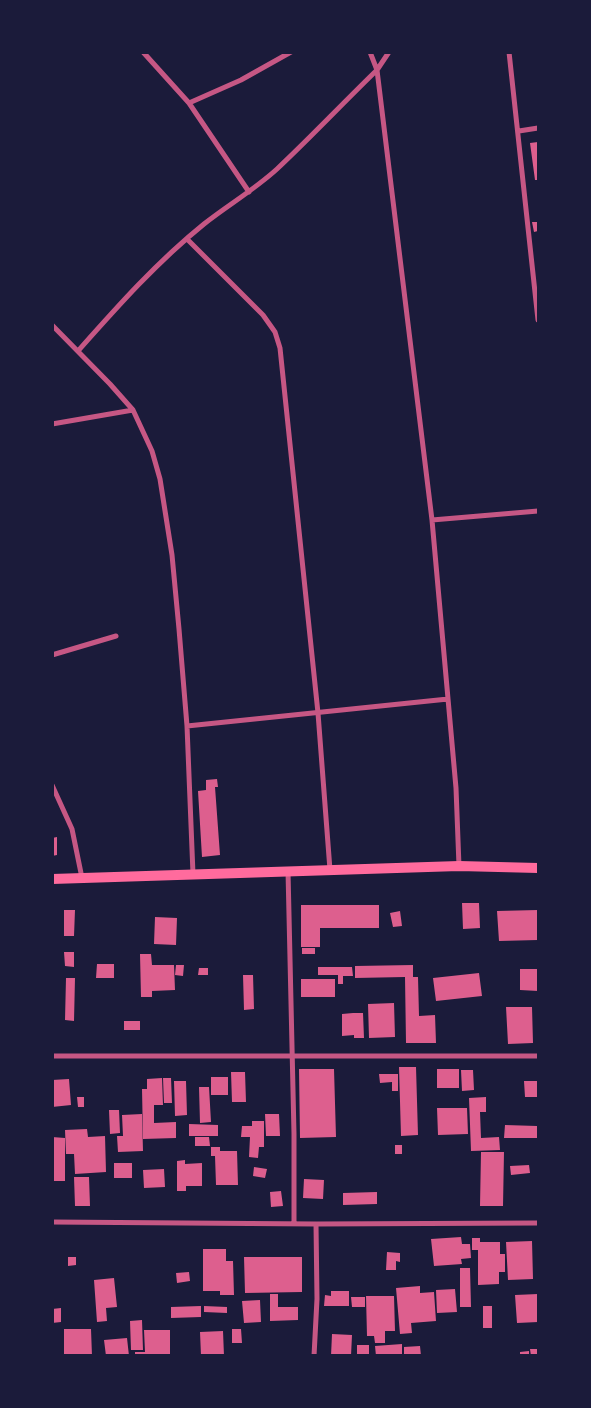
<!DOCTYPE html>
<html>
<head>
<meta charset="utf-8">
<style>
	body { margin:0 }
	#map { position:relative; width:591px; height:1408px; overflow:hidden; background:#1b1b3a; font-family:Cabin,sans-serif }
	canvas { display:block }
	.frame { position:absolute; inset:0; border:54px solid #1b1b3a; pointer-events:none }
</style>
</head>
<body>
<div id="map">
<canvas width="591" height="1408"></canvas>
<div class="frame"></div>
</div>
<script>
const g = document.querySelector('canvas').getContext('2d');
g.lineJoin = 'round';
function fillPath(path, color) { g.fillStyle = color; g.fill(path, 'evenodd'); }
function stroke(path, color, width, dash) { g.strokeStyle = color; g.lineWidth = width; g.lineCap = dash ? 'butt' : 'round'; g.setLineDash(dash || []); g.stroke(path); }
const building = new Path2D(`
	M538 142V180H535L530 143Z
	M532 222H538V231L534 232Z
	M217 779 218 787H215L220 855 202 857 198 791 206 790V780Z
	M57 837V855L52 856V838Z
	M462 903H479L480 928 463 929Z
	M301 905H379V928H320V947H301Z
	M64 910H75L74 936H64Z
	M538 910V940L499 941 497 911Z
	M400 911 402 926 393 927 390 913Z
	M155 917 177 918 176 945 154 944Z
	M302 948H315V954H302Z
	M64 952H74V967L65 966Z
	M140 954H151L152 965H174L175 990 152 991V997H141Z
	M97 964H114V978H96Z
	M176 965H184L183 976 175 975Z
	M413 965V977H418L419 1016 435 1015 436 1043H406L405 977 355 978V966Z
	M318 967H352L353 976H343V984H338V975H318Z
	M199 968H208V975H198Z
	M520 969H538V991L520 990Z
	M479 973 482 996 436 1001 433 978Z
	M243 975H253L254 1009 244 1010Z
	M66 978H75L74 1021 65 1020Z
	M301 979H335V997H301Z
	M394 1003 395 1037 369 1038 368 1004Z
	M506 1007H532L533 1043 508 1044Z
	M353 1013H363L364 1038H354V1035L342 1036V1014Z
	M124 1021H140V1030H124Z
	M399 1067H416L418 1135 401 1136Z
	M299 1069H334L336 1137 300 1138Z
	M437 1069H459V1088H437Z
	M461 1070H473L474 1090 462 1091Z
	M231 1072H245L246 1102H232Z
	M379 1074H398V1091H392V1082L380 1083Z
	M211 1077H228V1095H211Z
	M162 1078 163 1105H154V1123L176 1122V1138L143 1139 142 1089H147V1079Z
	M163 1078H171L172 1103H164Z
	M69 1079 71 1105 52 1107V1080Z
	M174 1081H186L187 1115 175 1116Z
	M524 1081H538V1097H525Z
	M199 1087H209L211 1122 200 1123Z
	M77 1097H84V1107H78Z
	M486 1097V1112H480L481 1138 499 1137 500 1150 471 1151 469 1098Z
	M437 1108H467L468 1134 438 1135Z
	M109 1110H119L120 1133 110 1134Z
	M142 1114 143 1151 118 1152 117 1136H123L122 1115Z
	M265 1114H279L280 1136H266Z
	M252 1121H264V1147H259L258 1158 249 1157 250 1137H241L242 1126H252Z
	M189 1124 218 1125V1136H189Z
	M505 1125 537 1126V1138H504Z
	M87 1129 88 1137 105 1136 106 1172 75 1174 74 1154H66L65 1130Z
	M52 1137 65 1138V1181H52Z
	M195 1137H209L210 1146H195Z
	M395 1145H402V1154H395Z
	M211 1147H220V1151H237L238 1185H216L215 1156H211Z
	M481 1152H504L503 1206H480Z
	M185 1160V1164L202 1163V1186H186V1191H177V1161Z
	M114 1163H132V1178H114Z
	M529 1165 530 1173 511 1175 510 1166Z
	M254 1167 267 1169 265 1178 253 1176Z
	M164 1169 165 1187 144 1188 143 1170Z
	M74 1177H89L90 1206H75Z
	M304 1179 324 1180 323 1199 303 1198Z
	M281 1191 283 1206 271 1207 270 1192Z
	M377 1192V1204L343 1205V1193Z
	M461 1237 462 1244H470L471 1258 461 1259 462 1264 434 1266 431 1239Z
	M472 1238H480V1242H500V1254H505V1272H499V1284L478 1285V1250H472Z
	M532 1241 533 1279 508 1280 506 1242Z
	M203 1249H226V1261H233L234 1295H220V1291H203Z
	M387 1252 400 1253V1262L396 1261V1270H386Z
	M68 1257H76V1265L68 1266Z
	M244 1257H302V1292L245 1293Z
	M460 1268H470L471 1307H460Z
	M189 1272 190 1281 177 1283 176 1273Z
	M114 1278 117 1307 106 1308 107 1321 97 1322 94 1280Z
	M420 1286V1293L434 1292 436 1321 411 1323 412 1333 400 1334 396 1288Z
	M455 1289 457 1312 437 1313 436 1290Z
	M331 1291H349V1306H324L325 1295 331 1296Z
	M270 1294H278V1307H298V1320L270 1321Z
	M538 1294V1322L517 1323 515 1295Z
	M366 1296H394L395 1331H385V1343H375L374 1336H367Z
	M351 1297H365V1307H352Z
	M260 1300 261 1322 244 1323 242 1301Z
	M201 1306V1317L171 1318V1307Z
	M204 1306 227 1307V1313L204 1312Z
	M483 1306H492V1328H483Z
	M61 1308V1322L52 1323V1309Z
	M142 1320 143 1350H131L130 1321Z
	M64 1329H91L92 1356H64Z
	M232 1329H241L242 1343H232Z
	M144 1330H170V1356H135V1352H145Z
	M223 1331 224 1356H201L200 1332Z
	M332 1334 352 1335 351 1356H331Z
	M127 1338 129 1356H106L104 1340Z
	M402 1344V1356H376L375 1346Z
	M357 1345H369V1356H357Z
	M420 1346 421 1356H404V1347Z
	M530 1349H538V1356H531Z
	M529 1351V1356H520V1352Z`);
const minor = new Path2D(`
	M143 52 189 103 249 192
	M370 52 377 70 432 520 456 788 459 866
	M509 52 538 320
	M189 103 241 80 291 52
	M519 131 538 128
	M187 239 263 315 275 332 280 348 318 713 330 870
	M52 325 110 384 133 410 152 451 160 479 172 555 179 629 187 726 193 874
	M78 351C118 306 157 262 204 224 228 205 254 190 277 169 311 137 343 103 377 70L389 52
	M52 424 133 410
	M432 520 538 511
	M52 655 116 636
	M187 726 448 699
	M52 785 72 829 82 878
	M288 871 294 1134V1224
	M52 1056H538
	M52 1222 316 1224 538 1223
	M314 1356 317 1299 316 1224`);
const secondary = new Path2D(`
	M52 879 459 866 538 868`);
fillPath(building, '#dd5f8e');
stroke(minor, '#c65784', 5);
stroke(secondary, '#ff6b9d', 10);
</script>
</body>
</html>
